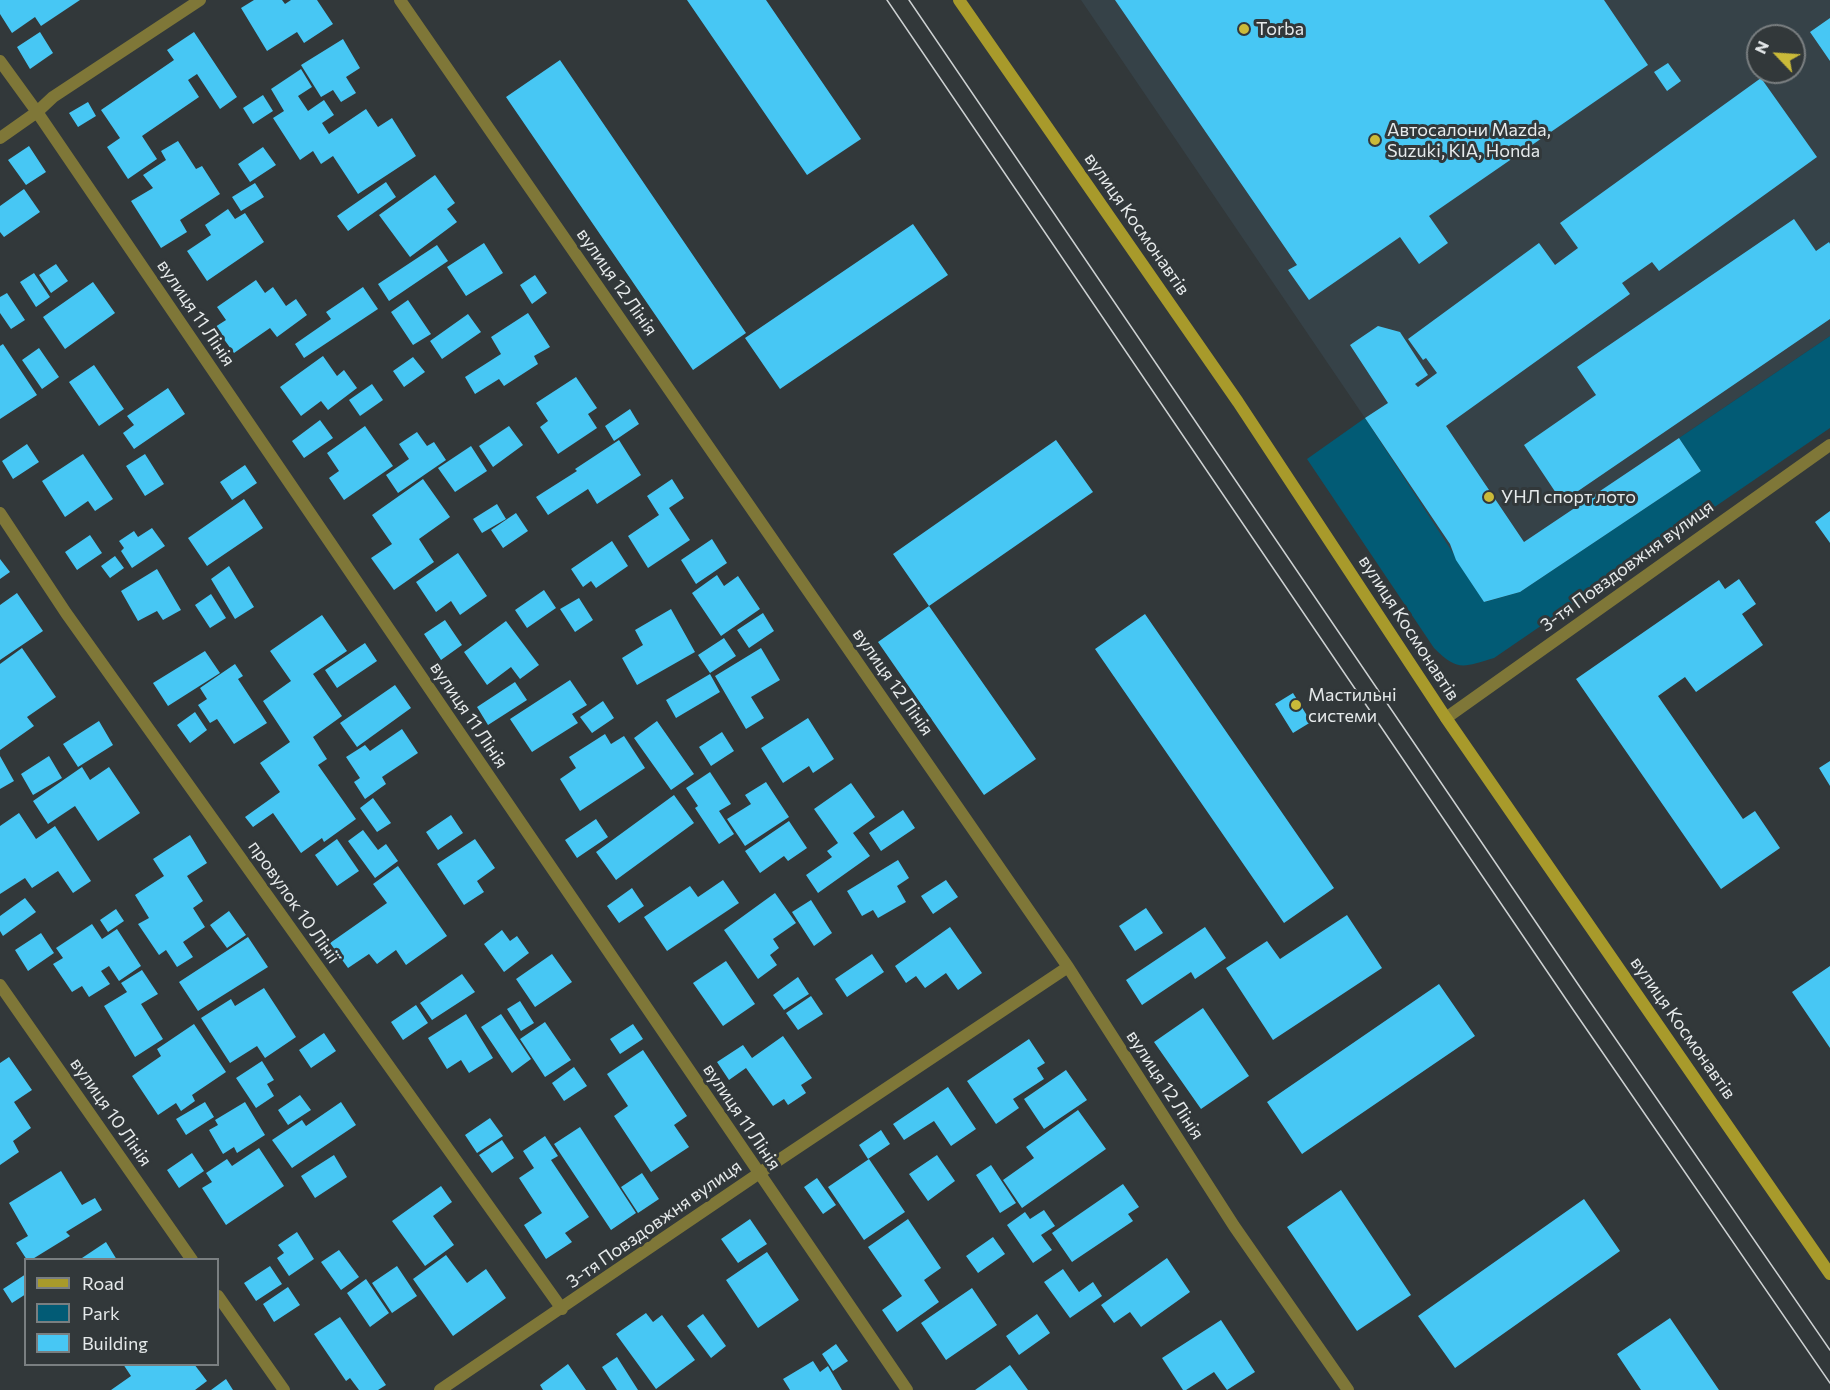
<!DOCTYPE html>
<html>
<head>
<meta charset="utf-8">
<style>
	body { margin:0 }
	#map { position:relative; width:1830px; height:1390px; overflow:hidden; background:#32383a; font-family:Commissioner,sans-serif }
	canvas { display:block }
	.legend { position:absolute; left:24px; top:1258px; width:195px; height:108px; box-sizing:border-box; background:#32383a; border:2px solid #7a7f81; margin:0; padding:8px 10px; list-style:none; font-size:18px; color:#e6eaeb }
	.legend li { display:flex; align-items:center; gap:12px; height:30px }
	.legend b { width:30px; border:2px solid #7a7f81 }
	.north { position:absolute; left:1746px; top:24px; width:60px; height:60px; box-sizing:border-box; background:#32383a; border:2px solid #7a7f81; border-radius:50%; rotate:295deg; font-size:16px; font-weight:700; line-height:24px; text-align:center; color:#e6eaeb }
	.north::after { content:''; display:block; margin:auto; width:21px; height:27px; background:#caba39; clip-path:polygon(50% 0,100% 100%,50% 72%,0 100%) }
</style>
</head>
<body>
<div id="map">
<canvas width="1830" height="1390"></canvas>
<ul class="legend">
<li><b style="height:8px;background:#a89a2b"></b>Road</li>
<li><b style="height:16px;background:#025b75"></b>Park</li>
<li><b style="height:16px;background:#47c7f4"></b>Building</li>
</ul>
<div class="north">N</div>
</div>
<script>
const g = document.querySelector('canvas').getContext('2d');
g.lineJoin = 'round';
function fillPath(path, color) { g.fillStyle = color; g.fill(path, 'evenodd'); }
function stroke(path, color, width, dash) { g.strokeStyle = color; g.lineWidth = width; g.lineCap = dash ? 'butt' : 'round'; g.setLineDash(dash || []); g.stroke(path); }
function write(font, color, halo, rows, align = 'center') {
  g.font = font + ' Commissioner,sans-serif'; g.lineWidth = 6; g.setLineDash([]); g.textBaseline = 'middle'; g.strokeStyle = halo; g.fillStyle = color; for (const [text, x, y, turn = 0] of rows) {
    g.save(); g.translate(x, y); g.rotate((+turn || 0) * Math.PI / 180); g.textAlign = isNaN(turn) ? turn : align; if (halo) g.strokeText(text, 0, 0); g.fillText(text, 0, 0); g.restore();
  }
}
const built = new Path2D(`
	M1081 0H1830V336L1679 438 1701 471 1520 592 1484 602 1365 418ZM1758 36H1794V72H1758Z`);
const green = new Path2D(`
	M1830 336V428L1494 658C1463 667 1458 672 1434 648L1307 459 1365 418 1485 602 1520 592 1701 471 1679 438Z`);
const building = new Path2D(`
	M0 0H80L41 26 35 17 12 33 0 14Z
	M254 0H282L285 4 291 0H317L333 24 304 43 297 32 267 51 241 8Z
	M687 0H766L861 139 807 175Z
	M1115 0H1604L1648 65 1429 216 1448 243 1419 264 1400 237 1309 300 1288 270 1297 265Z
	M1830 18V61L1810 32Z
	M40 32 53 53 30 69 17 47Z
	M194 32 237 97 220 109 197 74 188 80 199 97 142 136 157 159 128 179 107 147 120 138 101 110 174 60 167 50Z
	M343 39 360 68 346 77 356 93 341 102 333 90 321 97 301 65Z
	M560 60 746 333 693 370 506 97Z
	M1668 63 1681 81 1667 91 1654 72Z
	M301 69 312 87 298 96 308 111 324 100 334 115 322 123 329 134 366 109 378 127 392 118 416 156 358 194 333 156 321 164 313 151 300 160 273 118 284 111 271 89Z
	M1761 78 1817 157 1659 271 1652 262 1622 283 1630 294 1446 426 1524 542 1679 438 1701 471 1520 592 1484 602 1456 560 1450 544 1365 418 1388 403 1350 345 1378 326 1400 332 1428 375 1415 384 1418 387 1437 373 1426 358 1423 360 1408 339 1539 243 1555 265 1578 248 1560 223Z
	M263 95 273 111 253 124 243 108Z
	M88 102 96 116 78 127 69 113Z
	M178 141 196 169 202 166 220 194 180 220 187 232 161 248 131 201 153 188 143 175 166 160 161 151Z
	M29 146 46 172 26 185 8 160Z
	M263 147 276 165 250 182 238 164Z
	M435 175 455 203 447 209 457 222 410 257 379 215Z
	M386 182 396 197 348 231 337 216Z
	M255 183 264 197 241 211 232 197Z
	M24 189 40 212 4 237 0 232V206Z
	M228 209 235 219 245 213 264 242 207 281 187 251 211 235 205 225Z
	M1794 219 1816 251 1829 242 1830 244V319L1562 502 1524 445 1596 395 1577 367Z
	M913 224 948 275 780 389 745 338Z
	M484 243 503 273 466 296 447 267Z
	M437 245 448 261 389 301 378 284Z
	M56 264 68 281 51 293 39 275Z
	M34 273 50 297 36 307 20 282Z
	M535 275 547 293 532 304 520 285Z
	M256 280 265 293 273 287 286 306 296 299 307 315 277 337 270 328 234 353 215 327 226 320 217 307Z
	M93 282 115 313 65 349 43 317Z
	M363 287 378 309 304 358 295 344 331 319 326 312Z
	M7 293 25 320 11 329 0 313V297Z
	M408 300 431 334 413 345 391 312Z
	M528 313 550 347 534 356 538 364 504 386 499 379 475 394 465 377 501 354 491 337Z
	M468 314 481 332 442 359 430 341Z
	M3 344 37 395 0 419V346Z
	M39 348 59 377 42 389 22 360Z
	M323 356 337 376 344 370 357 388 328 410 321 401 301 416 280 387Z
	M413 357 425 372 404 387 393 371Z
	M94 365 124 409 99 426 69 382Z
	M576 377 597 408 588 414 597 428 558 454 540 427 548 421 536 403Z
	M372 384 383 400 360 416 349 400Z
	M168 388 185 414 134 449 123 433 134 425 127 416Z
	M630 409 639 424 614 441 605 426Z
	M320 420 333 438 304 458 292 441Z
	M365 426 393 466 344 500 329 478 339 471 327 453Z
	M509 426 523 445 493 467 479 446Z
	M417 432 427 446 434 442 446 460 398 493 386 475 409 459 399 444Z
	M619 440 641 475 597 504 588 489 548 515 536 497 577 471 575 469Z
	M1056 440 1093 492 929 606 893 554Z
	M27 444 39 462 13 479 2 461Z
	M471 446 487 471 455 492 438 468Z
	M83 454 113 499 95 511 88 501 65 517 42 481Z
	M145 454 164 484 145 496 126 466Z
	M245 465 257 483 232 500 220 482Z
	M423 479 450 517 419 539 434 562 394 590 371 558 392 544 372 515Z
	M672 479 684 498 669 508 690 540 648 568 628 536 659 515 647 496Z
	M244 499 263 528 207 566 188 538Z
	M497 504 506 519 482 533 473 519Z
	M1830 511V543L1815 522Z
	M516 513 528 531 503 548 491 530Z
	M152 528 165 546 132 568 121 551 124 548 119 541 134 531 138 537Z
	M90 535 102 553 77 570 65 552Z
	M712 539 727 563 696 584 681 560Z
	M612 541 628 566 596 588 591 581 583 587 571 569Z
	M458 553 487 596 460 615 451 601 436 612 416 582Z
	M115 556 124 568 110 578 101 566Z
	M0 559 10 572 0 579Z
	M229 566 254 607 235 619 211 579Z
	M157 569 181 610 163 620 157 611 138 621 121 591Z
	M717 575 724 586 738 576 760 609 721 636 692 593Z
	M1739 579 1756 604 1742 614 1763 645 1696 692 1685 677 1658 696 1743 819 1755 811 1780 848 1721 889 1576 679 1719 580 1725 589Z
	M544 590 556 608 527 628 515 610Z
	M17 593 43 631 0 660V605Z
	M211 594 226 618 210 628 195 605Z
	M579 598 593 620 575 632 560 609Z
	M929 606 1036 759 984 795 878 642Z
	M671 609 695 652 637 685 622 658 643 645 635 630Z
	M763 613 774 631 749 648 737 630Z
	M1145 614 1334 888 1284 923 1095 649Z
	M322 615 347 651 313 674 342 716 313 737 327 759 318 765 356 819 324 842 322 838 301 853 273 813 253 827 245 817 280 792 260 763 290 742 263 701 291 681 270 651Z
	M445 620 462 645 441 660 424 634Z
	M506 621 539 665 520 679 511 667 487 685 464 652Z
	M724 638 736 656 710 673 698 655Z
	M365 643 377 661 337 688 325 670Z
	M22 648 56 697 27 717 34 726 0 750V664Z
	M761 648 780 680 751 697 764 718 746 729 715 676Z
	M205 651 220 673 168 706 153 683Z
	M235 664 243 676 238 679 267 723 234 744 217 719 210 723 198 705 207 699 200 688Z
	M710 674 720 692 676 718 666 700Z
	M570 680 587 705 572 714 578 723 532 752 510 719Z
	M515 682 527 700 488 725 477 707Z
	M395 685 411 708 357 747 340 723Z
	M1293 693 1311 722 1293 733 1275 704Z
	M603 701 614 718 592 733 580 717Z
	M195 712 207 730 190 743 177 725Z
	M808 718 834 759 813 773 809 766 783 783 761 748Z
	M99 721 113 745 78 767 63 744Z
	M657 721 694 774 671 790 634 738Z
	M402 729 418 753 382 777 386 784 365 799 354 782 360 778 346 757 365 745 370 751Z
	M722 732 734 751 711 766 699 747Z
	M605 734 611 744 624 736 645 768 580 811 560 779 576 768 569 757Z
	M0 756 14 781 0 789Z
	M49 756 62 778 33 795 21 774Z
	M1830 761V786L1819 768Z
	M82 767 90 780 109 767 140 813 98 841 75 806 48 824 33 801Z
	M710 772 731 804 719 811 734 834 719 844 695 808 698 806 686 788Z
	M766 782 789 817 745 846 727 819 751 804 745 795Z
	M851 783 875 817 853 833 870 856 818 893 806 875 832 857 827 851 838 843 814 809Z
	M674 795 694 823 616 880 596 852Z
	M373 798 391 823 377 832 360 808Z
	M903 810 915 828 881 851 869 833Z
	M19 813 36 839 55 826 91 881 73 893 58 871 32 888 25 878 0 894V826Z
	M451 815 463 833 438 850 426 832Z
	M596 819 608 837 577 858 565 840Z
	M789 821 807 848 788 861 784 856 760 873 745 851Z
	M363 830 378 850 386 844 398 861 375 878 348 841Z
	M190 835 207 863 187 876 203 901 193 908 205 927 183 942 193 957 177 967 166 950 159 955 138 924 149 918 135 895 164 876 153 859Z
	M337 839 359 871 337 886 315 855Z
	M475 839 495 868 477 881 484 892 464 905 437 864Z
	M898 860 909 878 897 886 906 902 878 918 873 910 862 916 847 891Z
	M398 866 447 936 406 965 396 950 377 964 369 954 348 968 330 943 387 903 373 884Z
	M723 880 739 903 667 951 644 917 690 886 698 897Z
	M946 880 958 897 933 914 921 896Z
	M632 888 644 906 619 923 607 906Z
	M775 893 796 923 773 939 779 948 770 955 777 965 758 979 724 930Z
	M25 898 36 912 3 936 0 931V916Z
	M811 900 832 933 814 946 792 912Z
	M1146 908 1163 933 1135 951 1119 926Z
	M116 909 124 921 108 932 100 920Z
	M229 911 246 935 227 948 210 925Z
	M1347 915 1382 968 1273 1040 1226 968 1267 941 1280 959Z
	M92 924 102 939 117 929 141 966 119 981 109 966 101 971 110 984 89 997 82 986 72 992 53 964 63 958 56 948Z
	M950 927 982 973 958 990 946 973 925 988 916 976 906 983 895 966Z
	M1205 927 1226 958 1195 979 1191 972 1142 1005 1126 980Z
	M502 930 510 941 517 936 529 953 504 972 484 944Z
	M41 933 54 953 28 971 15 950Z
	M248 937 268 967 198 1011 179 982Z
	M552 954 572 982 535 1007 516 979Z
	M872 954 884 972 847 997 835 979Z
	M726 961 755 1004 723 1026 693 983Z
	M1830 966V1048L1792 992Z
	M142 970 158 994 141 1004 163 1039 135 1057 104 1006 127 992 121 983Z
	M462 974 475 992 432 1020 420 1003Z
	M798 977 809 994 784 1010 773 995Z
	M1439 984 1475 1036 1302 1154 1267 1102Z
	M264 988 296 1037 265 1058 257 1046 230 1063 201 1018 231 999 235 1006Z
	M811 996 823 1014 798 1030 786 1013Z
	M520 1001 534 1023 521 1031 507 1009Z
	M416 1005 428 1023 403 1040 391 1022Z
	M1203 1008 1249 1076 1201 1109 1154 1042Z
	M466 1014 493 1058 469 1073 461 1060 447 1069 428 1038Z
	M501 1014 531 1059 512 1073 481 1027Z
	M545 1022 571 1060 545 1077 520 1039Z
	M194 1024 226 1072 192 1095 195 1101 181 1111 176 1103 158 1115 132 1076 161 1056 157 1049Z
	M633 1024 643 1039 620 1054 610 1039Z
	M324 1033 336 1051 311 1068 299 1050Z
	M783 1036 812 1078 801 1085 806 1093 788 1105 784 1099 773 1106 746 1068 729 1080 717 1062 743 1045 752 1058Z
	M1029 1039 1045 1063 1037 1068 1044 1079 1013 1099 1019 1108 996 1124 967 1081Z
	M643 1050 687 1116 674 1125 689 1147 651 1172 614 1116 628 1106 607 1074Z
	M9 1057 32 1090 14 1102 31 1128 13 1141 19 1152 0 1165V1063Z
	M262 1061 274 1080 267 1084 274 1096 256 1108 236 1078Z
	M574 1067 587 1086 564 1101 552 1083Z
	M1066 1070 1087 1100 1044 1129 1024 1099Z
	M948 1087 976 1129 951 1146 934 1121 904 1140 893 1124Z
	M300 1095 311 1110 288 1125 278 1110Z
	M205 1102 214 1117 186 1135 176 1119Z
	M245 1102 265 1135 237 1153 234 1147 223 1154 209 1130 218 1125 215 1120Z
	M341 1102 356 1125 292 1168 272 1140 302 1120 306 1126Z
	M1078 1110 1106 1149 1022 1208 1003 1180 1034 1158 1026 1147Z
	M490 1118 503 1136 477 1153 465 1135Z
	M580 1127 636 1213 611 1230 554 1144Z
	M881 1130 890 1144 868 1159 859 1145Z
	M545 1136 558 1156 551 1160 589 1217 565 1233 572 1242 546 1259 524 1225 542 1213 519 1178 534 1168 523 1151Z
	M502 1140 514 1158 492 1173 479 1155Z
	M259 1148 284 1186 226 1225 202 1188 212 1182 206 1173 227 1159 232 1166Z
	M192 1153 204 1171 179 1188 167 1170Z
	M334 1155 347 1177 315 1198 301 1176Z
	M937 1155 955 1181 928 1201 909 1174Z
	M869 1159 905 1212 864 1240 828 1187Z
	M991 1165 1016 1203 1000 1213 976 1175Z
	M61 1171 82 1205 95 1198 102 1210 66 1232 70 1236 31 1260H27L16 1243 28 1236 9 1203Z
	M642 1173 659 1199 638 1213 621 1187Z
	M817 1178 836 1205 823 1214 804 1187Z
	M1123 1184 1139 1207 1128 1214 1133 1221 1072 1262 1052 1233Z
	M441 1186 452 1202 433 1216 454 1245 425 1266 392 1221Z
	M1341 1190 1411 1295 1357 1331 1287 1227Z
	M1584 1199 1620 1251 1455 1368 1418 1316Z
	M1044 1210 1055 1226 1041 1235 1052 1250 1033 1263 1007 1225 1025 1212 1030 1219Z
	M750 1219 767 1244 738 1263 721 1239Z
	M908 1219 941 1268 924 1280 939 1302 897 1332 882 1310 902 1296 868 1247Z
	M297 1232 314 1259 289 1276 277 1258 284 1253 278 1245Z
	M993 1237 1005 1254 978 1273 966 1256Z
	M106 1242 117 1260H79Z
	M339 1250 359 1277 341 1290 321 1262Z
	M767 1252 799 1300 758 1328 726 1280Z
	M446 1255 467 1283 486 1269 506 1298 453 1336 413 1279Z
	M1167 1258 1190 1292 1141 1327 1130 1312 1114 1323 1101 1305Z
	M270 1266 282 1284 256 1301 244 1283Z
	M397 1266 417 1296 392 1313 372 1283Z
	M1063 1269 1079 1292 1093 1282 1102 1296 1070 1318 1044 1282Z
	M26 1274V1294L12 1303 3 1289Z
	M366 1279 389 1313 370 1327 347 1293Z
	M288 1287 300 1305 274 1322 263 1304Z
	M972 1288 997 1325 946 1360 921 1323Z
	M646 1313 653 1322 662 1315 695 1360 656 1389 616 1334Z
	M703 1314 726 1346 711 1358 687 1326Z
	M1037 1314 1050 1333 1019 1355 1006 1336Z
	M340 1317 386 1385 378 1390H359L350 1378 346 1381 314 1334Z
	M1670 1318 1719 1390H1641L1617 1354Z
	M1221 1320 1255 1372 1227 1390 1214 1372 1186 1390H1183L1162 1358Z
	M836 1344 848 1361 833 1371 822 1354Z
	M617 1357 638 1390H617L602 1367Z
	M813 1361 820 1372 828 1366 842 1390H790L783 1379Z
	M123 1364H194L207 1381 195 1390H111L131 1376Z
	M568 1364 586 1390H543L540 1385Z
	M1010 1365 1028 1390H975Z
	M226 1379 233 1390H211Z`);
const street = new Path2D(`
	M400 0 1068 967 1234 1226 1348 1390
	M0 61 37 112 907 1390
	M0 138 37 112 53 97 200 0
	M0 513 66 613 562 1309
	M1446 718 1830 445
	M0 985 192 1260
	M218 1296 284 1390
	M440 1390 758 1174 1068 967`);
const secondary = new Path2D(`
	M959 0 1238 402 1446 718 1830 1274`);
const tram = new Path2D(`
	M887 0 1574 1011 1830 1383
	M909 0 1584 993 1830 1350`);
const markers = [
	[1244,29,6,"#caba39"],
	[1375,140,6,"#caba39"],
	[1489,497,6,"#caba39"],
	[1296,705,6,"#caba39"]
];
const poiNames = [
	["Torba",1256,29],
	["Автосалони Mazda,",1387,130],
	["Suzuki, KIA, Honda",1387,151],
	["УНЛ спорт лото",1501,497],
	["Мастильні",1308,695],
	["системи",1308,716]
];
const streetNames = [
	["вулиця Космонавтів",1137,224,55],
	["вулиця 12 Лінія",617,282,55],
	["вулиця 11 Лінія",196,313,56],
	["3-тя Повздовжня вулиця",1627,566,-36],
	["вулиця Космонавтів",1409,628,57],
	["вулиця 12 Лінія",893,682,55],
	["вулиця 11 Лінія",469,715,56],
	["провулок 10 Лінії",294,902,55],
	["вулиця Космонавтів",1683,1028,55],
	["вулиця 12 Лінія",1165,1085,57],
	["вулиця 10 Лінія",111,1112,55],
	["вулиця 11 Лінія",742,1117,56],
	["3-тя Повздовжня вулиця",654,1224,-35]
];
fillPath(built, '#364248');
fillPath(green, '#025b75');
fillPath(building, '#47c7f4');
stroke(street, '#7f7738', 12);
stroke(secondary, '#a89a2b', 12);
stroke(tram, '#cdd1d2', 1.5);
for (const [x, y, r, color] of markers) { const dot = new Path2D(); dot.arc(x, y, r, 0, 2 * Math.PI); g.fillStyle = color; g.fill(dot); stroke(dot, '#32383a', 2); }
write('18px', '#e6eaeb', '#32383a', poiNames, 'left');
write('18px', '#e6eaeb', '#32383a', streetNames);
</script>
</body>
</html>
